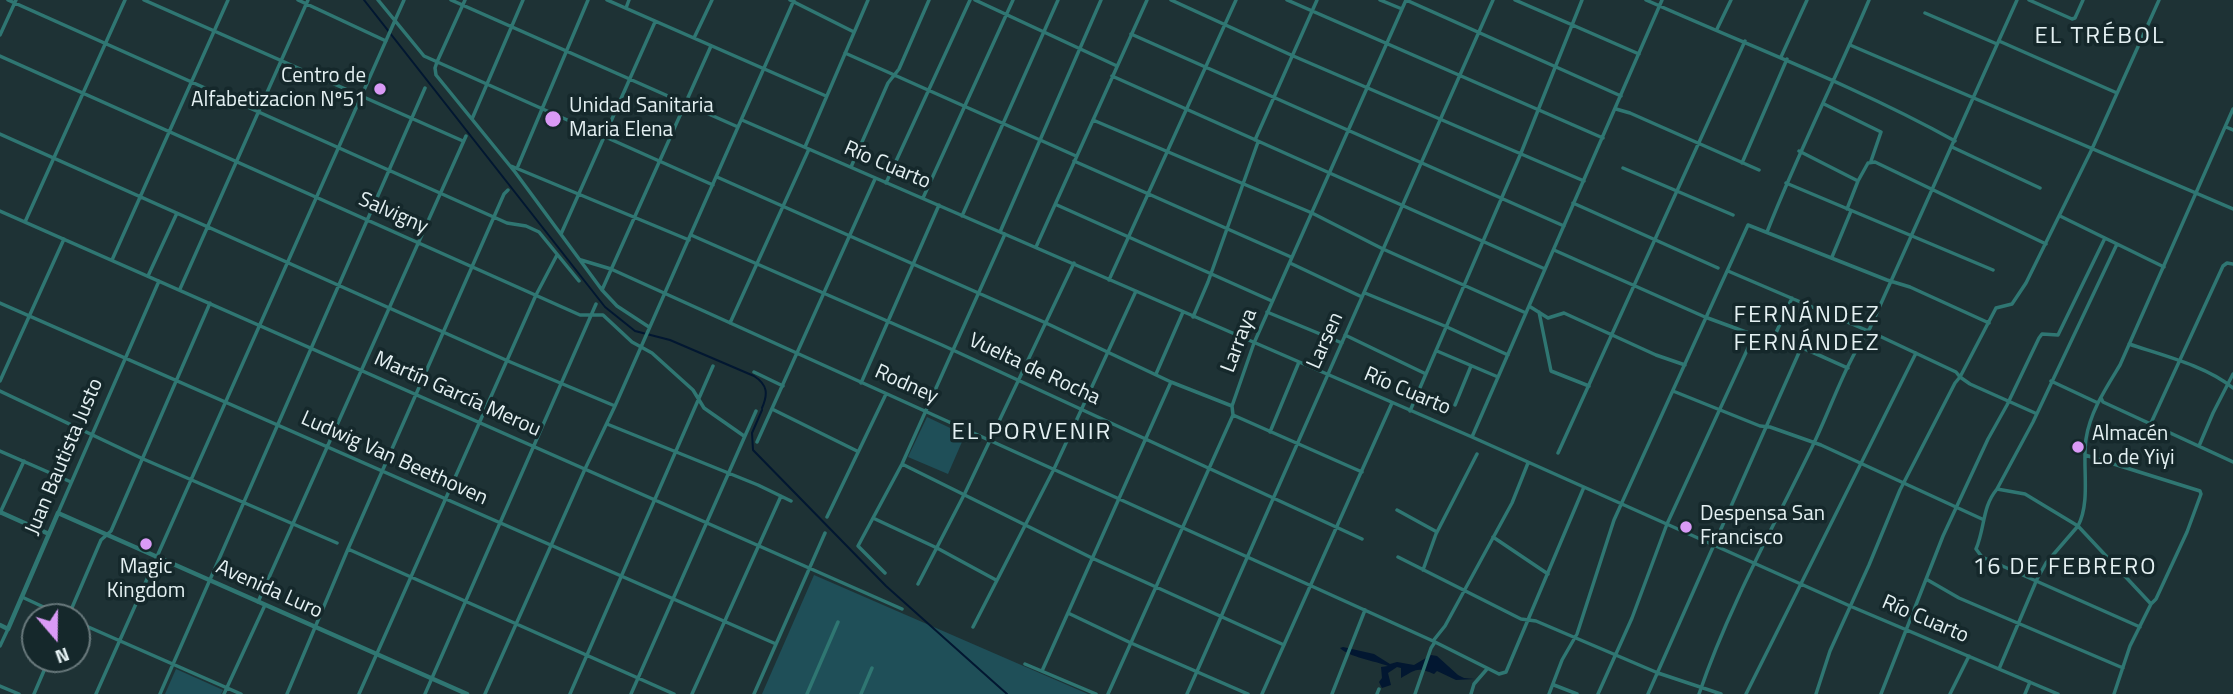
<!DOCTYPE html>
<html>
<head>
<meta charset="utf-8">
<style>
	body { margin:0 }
	#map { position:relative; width:2233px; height:694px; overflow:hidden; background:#1e3235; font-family:"Titillium Web",sans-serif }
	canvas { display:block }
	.north { position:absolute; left:21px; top:603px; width:70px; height:70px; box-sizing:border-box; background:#15282b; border:2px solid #68787b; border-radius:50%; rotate:160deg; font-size:19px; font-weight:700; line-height:28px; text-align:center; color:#e4f0f2 }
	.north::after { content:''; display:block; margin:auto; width:24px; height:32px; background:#da9af6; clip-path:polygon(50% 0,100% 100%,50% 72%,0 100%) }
</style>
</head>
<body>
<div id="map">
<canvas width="2233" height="694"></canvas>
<div class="north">N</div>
</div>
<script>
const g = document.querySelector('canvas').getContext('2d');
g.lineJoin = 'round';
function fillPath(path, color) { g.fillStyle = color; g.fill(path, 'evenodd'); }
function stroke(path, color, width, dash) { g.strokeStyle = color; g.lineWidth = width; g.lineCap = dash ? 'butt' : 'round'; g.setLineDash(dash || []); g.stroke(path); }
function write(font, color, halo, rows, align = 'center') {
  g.font = font + ' "Titillium Web",sans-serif'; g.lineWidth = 7; g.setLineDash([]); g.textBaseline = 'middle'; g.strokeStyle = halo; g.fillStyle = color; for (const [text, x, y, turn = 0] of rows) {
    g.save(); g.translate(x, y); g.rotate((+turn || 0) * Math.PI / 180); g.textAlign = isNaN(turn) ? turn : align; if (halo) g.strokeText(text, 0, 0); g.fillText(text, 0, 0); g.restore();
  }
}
const green = new Path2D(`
	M927 417 965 435 948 474 908 457Z
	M814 575 1088 694H762Z
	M176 669 223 690 221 694H165Z`);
const water = new Path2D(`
	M1343 647 1374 654 1390 664 1397 662 1414 665 1431 655 1437 656 1458 675 1464 678 1475 679 1456 680 1437 671 1434 674C1417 667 1417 669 1401 678V668L1397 667 1388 673 1391 685 1382 688 1379 682 1382 678 1381 667 1388 666C1375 661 1349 657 1340 648Z`);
const stream = new Path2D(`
	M364 0 605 307 635 331 670 340 754 376C768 385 768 394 762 408
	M762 410 752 433 753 450 886 586 1007 694`);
const minor = new Path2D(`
	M8 0 507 223 526 226 539 232 579 281
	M144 0 463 141
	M298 0 386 41
	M378 0 424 56 713 185
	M451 0 738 127
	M465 0 437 62 435 68 436 75 515 172 602 290 617 306 649 327
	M607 0 826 96
	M790 0 854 32
	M975 0 1117 66
	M1171 0 1291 55 1584 181
	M1287 0 1603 138
	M1380 0 1402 9
	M1406 0 1621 96
	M1515 0 1639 54
	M1646 0C1749 46 1856 86 1955 141
	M2029 0 2072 19 2075 18 2083 0
	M626 8 629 0
	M1925 13 1997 44
	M1717 29 1731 0
	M1131 34 1564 226
	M0 35 16 0
	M694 38 712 0
	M1999 41 2117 93
	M1850 45 2233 209
	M845 53 1076 156
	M0 56 580 315H603L632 342 652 353 693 390 704 408 744 436
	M1781 57 1807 0
	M1112 76 1545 269
	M1824 104 1881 132 1871 161
	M1616 109 1630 113 1759 170
	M472 119 523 0
	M742 120 1472 437 1850 606 2058 694
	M1093 120 1312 213 1383 249 1526 313
	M2226 127 2233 130
	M0 134 508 361 615 406
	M1255 140 1317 0
	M805 147 868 0
	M1952 147 2040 188
	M1799 151 1858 181
	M1074 161 1291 257
	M1742 163 1787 59
	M511 166 689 240
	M518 166 588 0
	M851 167 888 83 899 69 929 0
	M1623 168 1733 215
	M717 177 1046 323 1171 382 1232 406
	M886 183 970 0
	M1786 183 1993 270
	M923 198 1013 0
	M1573 203 1718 268
	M1057 205 1272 301
	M1847 209 1858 181 1868 163 1875 162 2046 244
	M0 211 902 609
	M962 216 1058 0
	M2060 216 2164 267
	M25 222 125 0
	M1000 232 1101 0
	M1767 232C1798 153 1836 78 1869 0
	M561 234 655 22
	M691 235 942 345 1362 539
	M1036 247 1147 0
	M1554 250 1705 317 1754 335C1772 331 1828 360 1848 368
	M1832 257 1851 211
	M112 260 228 0
	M581 260 611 269 1433 641 1499 674 1506 672 1584 487
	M1290 263 1362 297
	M1728 271 1873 333 1956 372 1960 377 1955 383 1900 490 1869 565 1830 651 1816 694
	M148 276 177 213
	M1109 280 1236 0
	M180 289 308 0
	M602 290 711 46
	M1365 293 1447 327 1508 355
	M0 303 776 644
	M1529 306 1548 318 1564 313 1656 355 1685 365
	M1267 312 1342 343
	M1539 312 1551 371 1589 386
	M1193 317 1208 282 1258 142
	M730 323 809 149
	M1345 335 1426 374
	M1774 337 1792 298
	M2129 344C2162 355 2207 366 2233 388
	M1437 351 1498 377
	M754 372 783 386
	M1156 374 1183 312
	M0 381 64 239
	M2051 381 2098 403
	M861 383 939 205
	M0 391 141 458 337 543
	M1673 391 1760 426 1770 427 1821 445 1982 519
	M2101 398 2103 402 2233 462
	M1455 405 1471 366
	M772 409 857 451
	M1410 411 1521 153 1582 0
	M2035 413 1970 384 1960 377 1996 308 2012 304 2026 283 2092 149 2159 0
	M1233 415 1362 472
	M2151 423 2223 266 2227 263 2233 264
	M607 424 758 485 791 501
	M1270 432 1299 362
	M1472 437 1662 0
	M757 442 875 179
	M2199 446 2213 413 2233 374
	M0 451 71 482
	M1558 453 1745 41
	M2085 455 2200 491 2201 494 2187 532 2156 599 2151 604
	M902 464 1092 558 1284 645
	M1997 489 2033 422 2117 244
	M1397 510 1437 532
	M0 513 24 461
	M58 513 159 281
	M827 517 886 394
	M873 518 937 548 996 580
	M1493 537 1548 574
	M348 549 674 694
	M1398 557 1521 619 1536 621 1658 673 1721 694
	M1423 570 1436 534 1477 454
	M885 573 858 546 902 464 1005 234
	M1926 579 1959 598 2123 668
	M918 584 965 493 1074 263
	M22 597 65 617
	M258 602 466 136
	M1068 613 1131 643 1248 694
	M68 617 101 540 111 531 210 303
	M77 622 241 694
	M973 627 1054 469 1136 291
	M1433 641 1445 626 1512 503 1528 463
	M0 646 8 629
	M1025 664 1096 694
	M1999 669 2035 584 2036 581 2046 563 2078 526 2025 494 1997 489C1982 507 1985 528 1976 549L1982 557 2140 627
	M1042 671 1171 382
	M1554 685 1577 694
	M0 686 19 694
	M34 694 49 659
	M96 694 404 0
	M160 694 425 88
	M224 694 265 605
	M287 694 348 549 504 194 508 190
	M359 694 536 295 557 255
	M425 694 596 304
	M485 694 585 469 615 406 794 0
	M570 694 713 366
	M631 694 756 411
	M692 694 781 496
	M754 694 825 533
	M807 694 838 622
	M861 694 872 668
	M1108 694 1233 415 1232 406 1254 343 1406 0
	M1187 694 1493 0
	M1262 694 1392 403
	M1332 694 1365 610
	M1377 694 1379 689
	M1415 694 1431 648 1435 642
	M1471 694 1474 684 1487 669
	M1549 694 1562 660 1577 634 1614 520 1748 225 1887 280 1910 287 1989 323
	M1598 694 1632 618 1667 524 1754 335
	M1648 694 1801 348
	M1699 694C1729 606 1774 526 1814 443 1832 405 1846 362 1870 328L2017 0
	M1746 694 1916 353
	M1881 694 1943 536 1988 439 2007 405 2039 338 2042 334 2058 335 2105 238
	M1950 694 1969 656
	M2025 694 2030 682
	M2114 694 2130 646 2151 604 2078 526C2091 501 2082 466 2086 439 2090 412 2106 388 2120 365L2233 109`);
const tertiary = new Path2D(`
	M0 512 49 534
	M0 625 8 629 58 513 467 694`);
const markers = [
	[380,89,7,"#da9af6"],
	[553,119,9,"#da9af6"],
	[2078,447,7,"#da9af6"],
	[1686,527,7,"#da9af6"],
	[146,544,7,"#da9af6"]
];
const poiNames = [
	["Centro de",366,77,"right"],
	["Alfabetizacion Nº51",366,101,"right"],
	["Unidad Sanitaria",569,107],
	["Maria Elena",569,131],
	["Almacén",2092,435],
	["Lo de Yiyi",2092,459],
	["Despensa San",1700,515],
	["Francisco",1700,539],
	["Magic",146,568,"center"],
	["Kingdom",146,592,"center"]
];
const streetNames = [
	["Río Cuarto",887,166,23],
	["Salvigny",393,214,24],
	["Larraya",1240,341,-69],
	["Larsen",1326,341,-66],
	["Vuelta de Rocha",1034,370,25],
	["Rodney",906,385,24],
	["Río Cuarto",1407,392,23],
	["Martín García Merou",457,395,24],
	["Juan Bautista Justo",65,457,-67],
	["Ludwig Van Beethoven",394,459,24],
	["Avenida Luro",269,590,24],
	["Río Cuarto",1925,620,23]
];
const neighbourhoodNames = [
	["16 DE FEBRERO",2065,568]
];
const quarterNames = [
	["EL TRÉBOL",2100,37],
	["FERNÁNDEZ",1807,316],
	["FERNÁNDEZ",1807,344],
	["EL PORVENIR",1032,433]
];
fillPath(green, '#1f4f58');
fillPath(water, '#021731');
stroke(stream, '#021731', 2);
stroke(minor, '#2f7672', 3.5);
stroke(tertiary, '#2f7672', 4.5);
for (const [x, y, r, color] of markers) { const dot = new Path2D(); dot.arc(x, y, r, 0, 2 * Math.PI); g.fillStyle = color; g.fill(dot); stroke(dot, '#15282b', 2.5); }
write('21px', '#e4f0f2', '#15282b', poiNames, 'left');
write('21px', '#e4f0f2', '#15282b', streetNames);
g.letterSpacing = '2px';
write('23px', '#e4f0f2', '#15282b', neighbourhoodNames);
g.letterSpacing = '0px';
g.letterSpacing = '2px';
write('24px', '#e4f0f2', '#15282b', quarterNames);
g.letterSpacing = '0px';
</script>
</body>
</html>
